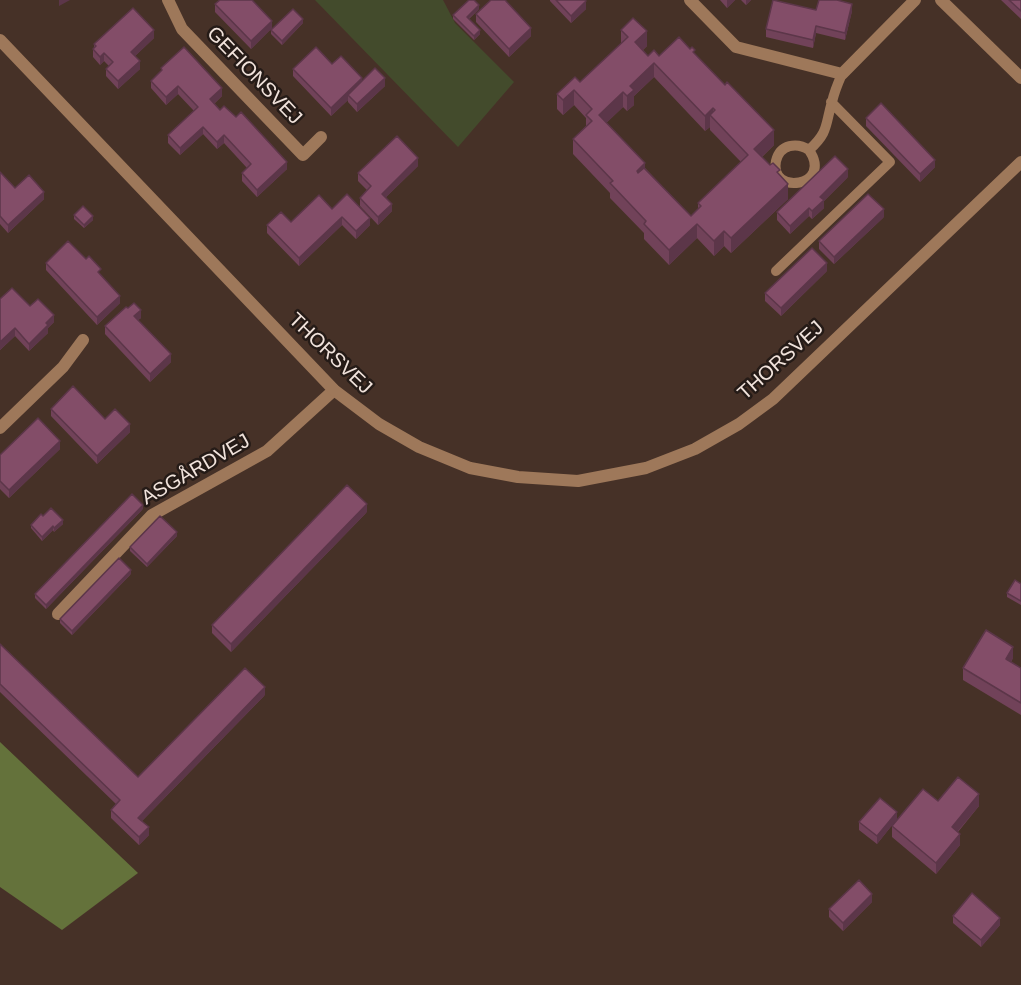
<!DOCTYPE html>
<html>
<head>
<meta charset="utf-8">
<style>
	body { margin:0 }
	canvas { display:block; background:#463127 }
</style>
</head>
<body>
<canvas width="1021" height="985"></canvas>
<script>
const g = document.querySelector('canvas').getContext('2d');
g.lineJoin = 'round';
function fillPath(path, color) { g.fillStyle = color; g.fill(path, 'evenodd'); }
function stroke(path, color, width, dash) { g.strokeStyle = color; g.lineWidth = width; g.lineCap = dash ? 'butt' : 'round'; g.setLineDash(dash || []); g.stroke(path); }
function write(font, color, halo, rows, align = 'center') {
  g.font = font + ' Helvetica,sans-serif'; g.lineWidth = 5; g.setLineDash([]); g.textBaseline = 'middle'; g.strokeStyle = halo; g.fillStyle = color; for (const [text, x, y, turn = 0] of rows) {
    g.save(); g.translate(x, y); g.rotate((+turn || 0) * Math.PI / 180); g.textAlign = isNaN(turn) ? turn : align; if (halo) g.strokeText(text, 0, 0); g.fillText(text, 0, 0); g.restore();
  }
}
const green = new Path2D(`
	M315 0H443L455 23 514 82 458 147Z`);
const forest = new Path2D(`
	M0 742 138 873 62 930 0 887Z`);
const service = new Path2D(`
	M809 150C797 142 780 144 776 161 769 196 834 187 809 150 829 132 825 125 832 102 834 93 838 83 842 74
	M776 271 890 162 831 102`);
const minor = new Path2D(`
	M168 0 182 29 303 155 321 137
	M690 0 736 47 842 74 915 0
	M941 0 1021 78
	M0 428 63 367 83 340
	M58 614 152 515 267 451 334 390`);
const tertiary = new Path2D(`
	M0 40 334 390 379 424 419 447 470 468 518 477 578 481 646 468 695 449 739 424 773 399 1021 162`);
const wall = new Path2D(`
	M550 0H585L586 9 571 23 550 1Z
	M720 0H735L727 8Z
	M741 0H751L746 5Z
	M1001 0H1021V19Z
	M215 4 272 28 251 49 215 12Z
	M479 9 469 19 480 34 474 40 453 19V15Z
	M816 10 852 11 845 40 816 33 813 48 766 37V29Z
	M476 14 531 36 509 57 476 22Z
	M303 23 282 45 271 34V30Z
	M621 30 647 46 643 50 648 56 695 55 774 145 762 157 780 176 788 199 731 253 724 246 714 256 697 238 669 265 644 239V233L610 198V193L573 154V139L586 126V118L574 105 563 115 557 109V94L580 82 621 44ZM654 77 705 131 710 127V130L741 162 698 203V209L691 216 645 168 606 123 623 107 627 111 634 105V96Z
	M154 38 135 56 140 69 118 89 106 76V69L109 66 104 61 100 65 93 57V49L94 48V44Z
	M332 64 362 81 385 86 357 112 348 102V100L331 116 293 76V69Z
	M161 68 222 96 214 104 287 169 257 197 242 181V173L247 168 224 143 217 149 203 134 180 155 168 143V135L194 111 178 94 166 105 151 88V81L161 72Z
	M866 118 935 167 920 182 866 126Z
	M418 166 386 197 392 211 378 225 360 206V198L367 190 358 181V173Z
	M0 172 15 188 44 199 8 233 0 224Z
	M848 177 824 201V208L812 219 809 216 790 234 777 220V212Z
	M332 209 370 225 356 239 342 225 299 266 267 233V225L291 222Z
	M74 215 93 220 84 228 74 219Z
	M884 217 834 264 819 249V241Z
	M46 263 101 276 120 303 97 325 46 270Z
	M827 271 781 316 765 301V293Z
	M0 299 30 306 54 322 48 328V333L29 351 15 336 0 350Z
	M128 308 141 318 138 320 171 362 150 382 105 334V326Z
	M51 409 105 419 130 432 97 464 51 416Z
	M60 449 9 498 0 489V455Z
	M143 509 46 609 35 598V594Z
	M367 512 231 652 212 633V625Z
	M43 516 63 524 54 532 53 530 42 541 31 528V525Z
	M177 536 147 567 130 551V547Z
	M131 574 72 635 60 623V619Z
	M1021 584V605L1007 597V593Z
	M0 644 138 777 265 695 142 821 149 835 139 845 111 818V810L116 804 0 692Z
	M1013 658 1011 662 1021 668V715L963 680V668Z
	M938 801 979 806 958 832 960 845 936 874 892 837V826Z
	M897 819 877 844 859 830V822Z
	M872 902 843 931 829 917V909Z
	M953 916 1000 925 981 947 953 923Z`);
const shadedWall = new Path2D(`
	M59 0H70L59 6Z
	M727 0H735L727 8Z
	M746 0H751L746 5Z
	M586 1V9L571 23V16Z
	M852 4V11L845 40V33Z
	M479 5V9L467 20V17Z
	M303 19V23L282 45V41Z
	M272 21V28L251 49V41Z
	M816 26V33L813 48V40Z
	M531 28V36L509 57V49Z
	M154 30V38L131 60V52Z
	M480 30V34L474 40V36Z
	M647 31V46L635 57V42Z
	M104 53V61L100 65V57Z
	M140 61V69L118 89V81Z
	M654 63V77L634 96V105L627 111V96L630 86Z
	M362 78V86L348 95V100L331 116V108Z
	M385 78V86L357 112V104Z
	M178 86V94L166 105V97Z
	M222 88V96L210 107V99Z
	M574 90V105L563 115V100Z
	M623 92V107L599 130V115Z
	M713 108V119L710 115V127L705 131V116Z
	M203 127V134L180 155V148Z
	M774 130V145L754 164V149Z
	M224 135V143L217 149V142Z
	M418 158V166L382 201V194Z
	M935 160V167L920 182V174Z
	M287 162V169L257 197V190Z
	M645 163V178L637 171Z
	M848 169V177L824 201V208L812 219V211L820 197Z
	M788 184V199L731 253V238Z
	M44 192V199L8 233V225Z
	M392 204V211L378 225V217Z
	M809 208V216L790 234V226Z
	M884 209V217L834 264V257Z
	M93 216V220L84 228V225Z
	M342 217V225L299 266V258Z
	M370 218V225L356 239V231Z
	M697 224V238L669 265V250Z
	M724 231V246L714 256V241Z
	M827 263V271L781 316V308Z
	M120 296V303L97 325V317Z
	M141 310V318L134 323V316Z
	M54 315V322L48 328V333L29 351V344L46 323Z
	M15 328V336L0 350V342Z
	M171 354V362L150 382V374Z
	M130 424V432L97 464V456Z
	M60 441V449L9 498V490Z
	M367 504V512L231 652V644Z
	M143 505V509L46 609V605Z
	M63 520V524L54 532V528Z
	M53 526V530L42 541V537Z
	M177 532V536L147 567V564Z
	M131 570V574L72 635V631Z
	M1013 647V658L1006 671V659Z
	M265 687V695L138 825V818Z
	M979 794V806L952 838V827Z
	M897 812V819L877 844V836Z
	M149 827V835L139 845V837Z
	M960 834V845L936 874V863Z
	M872 894V902L843 931V923Z
	M1000 918V925L981 947V940Z`);
const building = new Path2D(`
	M220 0H252L272 21 251 41 215 4Z
	M469 0H474L479 5 467 17 480 30 474 36 453 15Z
	M491 0H505L531 28 509 49 476 14Z
	M556 0H585L586 1 571 16Z
	M773 0 816 10 819 0H837L852 4 845 33 816 26 813 40 766 29Z
	M1009 0H1021V11Z
	M133 8 154 30 131 52 140 61 118 81 106 69 113 62 104 53 100 57 93 49 96 46 94 44Z
	M293 9 303 19 282 41 271 30Z
	M633 18 647 31 635 42 648 56 654 50 659 56 679 37 690 49 692 47 695 50 693 52 725 85 727 82 774 130 754 149 770 165 773 163 780 170 777 172 788 184 731 238 724 231 714 241 697 224 669 250 644 224 646 221 610 183 613 181 573 139 592 121 586 115 592 109 574 90 563 100 557 94 575 77 580 82 628 37 621 30ZM654 63 705 116 713 108 715 110 710 115 748 155 698 203 701 206 691 216 644 168 638 173 637 171 645 163 599 115 623 92 627 96 634 90 630 86Z
	M184 47 222 88 210 99 220 110 224 106 236 117 241 112 287 162 257 190 242 173 251 164 224 135 217 142 203 127 180 148 168 135 198 107 178 86 166 97 151 81 162 70 161 68Z
	M316 47 332 64 341 56 362 78 331 108 293 69Z
	M375 68 385 78 357 104 348 95Z
	M881 103 935 160 920 174 866 118Z
	M397 136 418 158 382 194 392 204 378 217 360 198 371 186 358 173Z
	M835 156 848 169 820 197 824 200 812 211 809 208 790 226 777 212Z
	M0 172 15 188 29 175 44 192 8 225 0 216Z
	M347 194 370 218 356 231 342 217 299 258 267 225 281 212 291 222 319 195 332 209Z
	M868 194 884 209 834 257 819 241Z
	M83 206 93 216 84 225 74 215Z
	M68 241 86 259 89 256 101 269 98 272 120 296 97 317 46 263Z
	M812 248 827 263 781 308 765 293Z
	M12 288 30 306 38 299 54 315 46 323 48 325 29 344 15 328 0 342V299Z
	M134 303 141 310 134 316 171 354 150 374 105 326 126 307 128 308Z
	M73 386 105 419 115 409 130 424 97 456 51 409Z
	M38 418 60 441 9 490 0 481V455Z
	M347 485 367 504 231 644 212 625Z
	M132 494 143 505 46 605 35 594Z
	M51 508 63 520 54 528 53 526 42 537 31 525 41 514 43 516Z
	M160 516 177 532 147 564 130 547Z
	M119 558 131 570 72 631 60 619Z
	M1015 580 1021 584V601L1007 593Z
	M986 630 1013 647 1006 659 1021 668V703L963 668Z
	M0 644 138 777 245 668 265 687 138 818 149 827 139 837 111 810 120 800 0 684Z
	M958 777 979 794 952 827 960 834 936 863 892 826 923 789 938 801Z
	M880 798 897 812 877 836 859 822Z
	M859 880 872 894 843 923 829 909Z
	M972 893 1000 918 981 940 953 916Z`);
const streetNames = [
	["GEFIONSVEJ",254,76,46],
	["THORSVEJ",330,354,44],
	["THORSVEJ",781,361,-42],
	["ASGÅRDVEJ",196,470,-30]
];
fillPath(green, '#434b2c');
fillPath(forest, '#64723b');
stroke(service, '#9e785a', 10);
stroke(minor, '#9e785a', 12);
stroke(tertiary, '#9e785a', 12);
fillPath(wall, '#714259');
fillPath(shadedWall, '#5c3649');
fillPath(building, '#834d68');
stroke(building, '#5c3649', 1.5);
write('20px', '#f1e3dc', '#251b17', streetNames);
</script>
</body>
</html>
